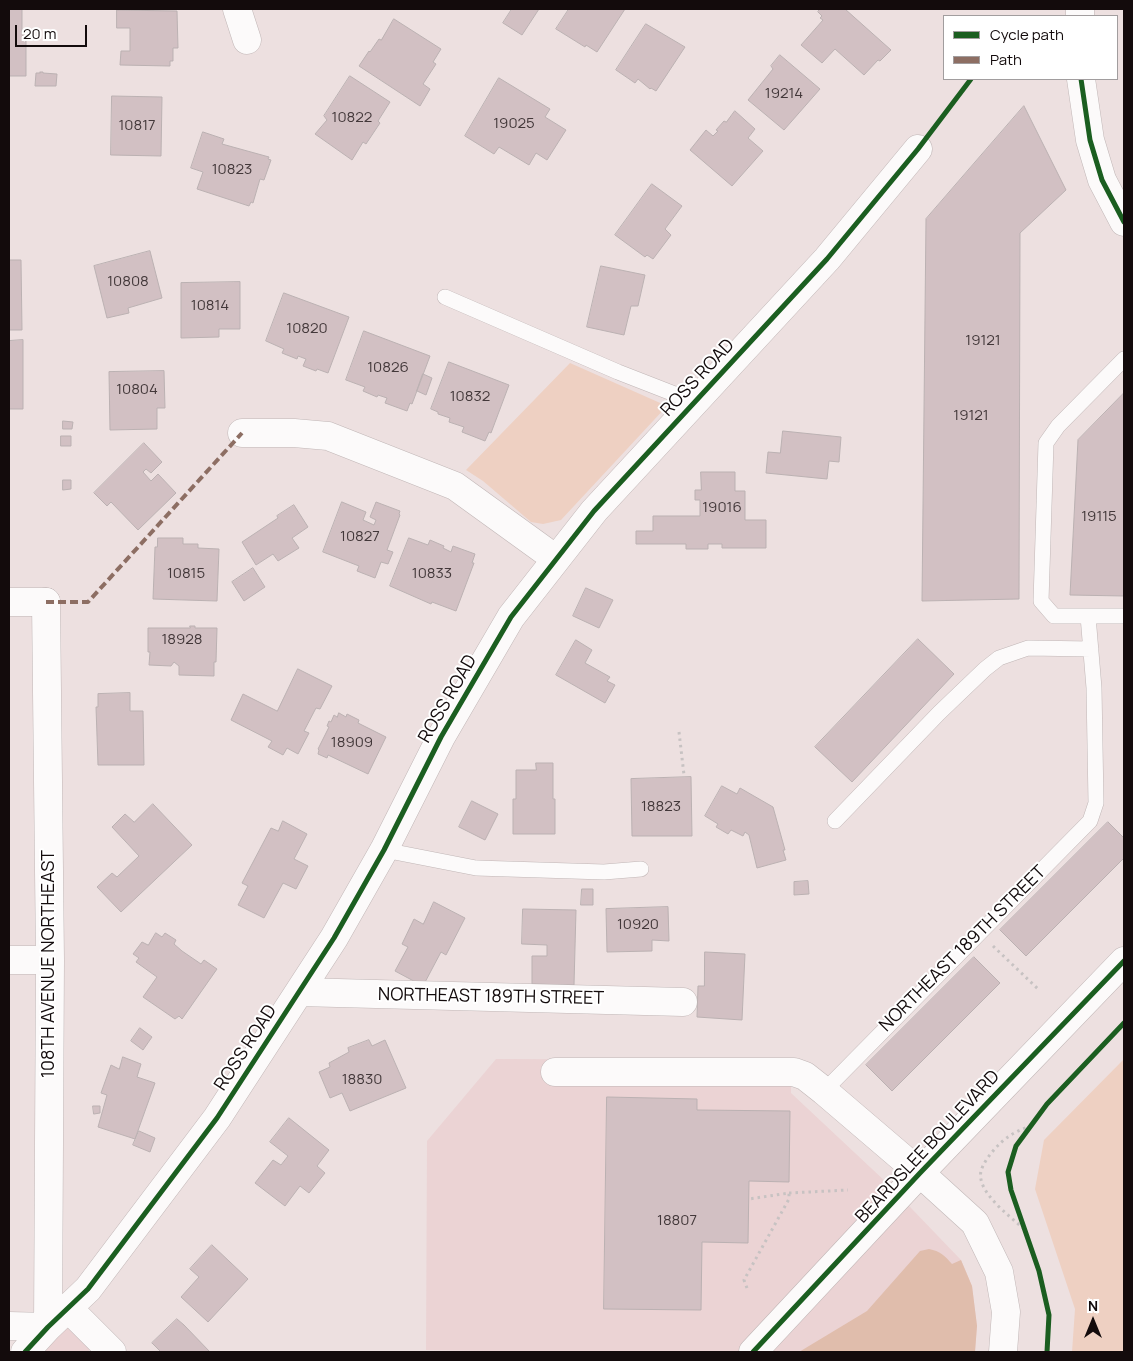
<!DOCTYPE html>
<html>
<head>
<meta charset="utf-8">
<style>
	body { margin:0 }
	#map { position:relative; width:1133px; height:1361px; overflow:hidden; background:#ede0e0; font-family:Manrope,sans-serif }
	canvas { display:block }
	.frame { position:absolute; inset:0; border:10px solid #130b0c; pointer-events:none }
	.legend { position:absolute; left:943px; top:15px; width:175px; height:65px; box-sizing:border-box; background:#fff; border:1px solid #a19d9e; margin:0; padding:6px 9px; list-style:none; font-size:15px; color:#130b0c }
	.legend li { display:flex; align-items:center; gap:10px; height:25px }
	.legend b { width:25px; border:1px solid #a19d9e }
	.north { position:absolute; left:1068px; top:1296px; width:50px; height:50px; -webkit-text-stroke:4px #fff; paint-order:stroke; rotate:0deg; font-size:14px; font-weight:700; line-height:20px; text-align:center; color:#130b0c }
	.north::after { content:''; display:block; margin:auto; width:18px; height:22px; background:#130b0c; clip-path:polygon(50% 0,100% 100%,50% 72%,0 100%) }
	.scale { position:absolute; left:15px; top:25px; width:72px; height:22px; box-sizing:border-box; border:2px solid #130b0c; border-top:0; padding-left:6px; font-size:15px; line-height:18px; white-space:nowrap; color:#130b0c; -webkit-text-stroke:4px #fff; paint-order:stroke }
</style>
</head>
<body>
<div id="map">
<canvas width="1133" height="1361"></canvas>
<div class="frame"></div>
<ul class="legend">
<li><b style="height:6px;background:#1b5e20"></b>Cycle path</li>
<li><b style="height:6px;background:#8d6e63"></b>Path</li>
</ul>
<div class="north">N</div>
<div class="scale">20 m</div>
</div>
<script>
const g = document.querySelector('canvas').getContext('2d');
g.lineJoin = 'round';
function fillPath(path, color) { g.fillStyle = color; g.fill(path, 'evenodd'); }
function stroke(path, color, width, dash) { g.strokeStyle = color; g.lineWidth = width; g.lineCap = dash ? 'butt' : 'round'; g.setLineDash(dash || []); g.stroke(path); }
function write(font, color, halo, rows, align = 'center') {
  g.font = font + ' Manrope,sans-serif'; g.lineWidth = 4; g.setLineDash([]); g.textBaseline = 'middle'; g.strokeStyle = halo; g.fillStyle = color; for (const [text, x, y, turn = 0] of rows) {
    g.save(); g.translate(x, y); g.rotate((+turn || 0) * Math.PI / 180); g.textAlign = isNaN(turn) ? turn : align; if (halo) g.strokeText(text, 0, 0); g.fillText(text, 0, 0); g.restore();
  }
}
const built = new Path2D(`
	M496 1059 791 1060V1093L887 1183 961 1260 972 1286 977 1326 975 1352H544L426 1350 427 1141Z
	M88 1289 89 1352H27Z`);
const green = new Path2D(`
	M570 363 667 406 561 520 543 524 531 522 483 481 466 470Z
	M1124 1059V1352H1072L1075 1309 1035 1189 1044 1140Z`);
const forest = new Path2D(`
	M929 1249C940 1251 945 1256 952 1264L961 1260 972 1286 977 1326 975 1352H799L867 1311 920 1251Z`);
const building = new Path2D(`
	M9 9H22V35H26V76H9Z
	M512 9H539L522 35 503 23Z
	M569 9H625L597 52 586 45 585 47 556 29Z
	M820 9H845L891 50 880 61 878 60 864 75 835 49 822 63 801 45 823 20 820 18 822 16 818 12Z
	M117 10 177 11 178 48H173V61H170V66L120 65 121 51H130V28H117Z
	M394 19 441 49 433 62 436 64 423 84 430 89 420 106 359 66 369 51 370 52 379 39 381 40Z
	M646 24 685 47 656 91 651 88 650 89 638 79 635 83 616 70Z
	M780 55 820 89 784 130 748 100 773 69 771 66Z
	M40 72H43V73L57 74 56 86H35L36 73H40Z
	M350 76 390 102 378 121 380 123 366 144 363 142 352 160 315 134 327 120 324 116Z
	M499 78 550 109 545 117 566 130 547 160 536 153 529 165 499 147 494 154 465 136Z
	M112 96 162 97 161 156 111 155Z
	M1024 106 1066 190 1020 233 1019 599 922 601 926 219Z
	M735 111 755 129 748 138 763 151 732 186 690 150 706 130 713 136 718 131 716 130 724 121 726 122Z
	M203 132 224 139 222 144 269 157 268 159 271 160 264 180 260 179 253 203 251 202 249 206 197 189 203 172 191 168Z
	M652 184 682 206 665 229 671 235 653 259 647 255 645 257 615 235Z
	M150 251 162 298 128 308 129 313 107 318 94 266Z
	M9 260H21L22 330H9Z
	M601 266 645 275 638 306H631L624 335 587 327Z
	M240 282V329H219V337L181 338V283Z
	M284 293 349 317 328 373 317 369 316 371 303 366 306 359 298 356 297 359 282 353 284 349 266 341Z
	M364 331 430 356 412 404 410 403 407 411 385 403 387 398 378 395 377 397 363 391 365 387 346 380Z
	M23 340V409H9V341Z
	M449 362 509 385 491 433 489 432 485 441 462 432 464 427 449 422 450 418 438 414V412L431 409Z
	M164 371 165 408H157V429L110 430 109 372Z
	M423 374 432 378 426 395 417 391Z
	M1124 393V596L1070 595 1078 440Z
	M63 421 73 422 72 429H63Z
	M783 431 841 437 839 462 829 461 827 479 766 473 768 452 780 453Z
	M61 436H71V446H61Z
	M144 443 162 462 151 473 146 469 143 472 151 481 158 474 176 493 138 530 111 502 107 506 94 493Z
	M701 472H735V491H745V520H766V548H722V544H708V549H686V544H636V531H653V516H700V500H695V490H701Z
	M63 480H71V489L63 490Z
	M342 502 366 512 363 520 374 525 376 520 370 517 376 502 400 511 399 514 400 515 387 550 393 552 388 564 381 562 375 578 357 571 359 566 323 552Z
	M294 505 308 527 292 538 299 548 278 561 273 554 256 565 242 542 278 518 277 516Z
	M158 538H183V544H198V548L219 549 217 601 153 599 155 547H157Z
	M409 538 428 545 430 540 444 546 443 548 451 552 453 546 475 554 472 563H474L456 611 432 602 431 604 390 586Z
	M253 568 265 587 244 601 232 582Z
	M586 588 613 600 599 628 573 616Z
	M190 626H195V628H217L216 662H214V676L179 675V666L174 662 171 666 149 665 150 652H148V628H190Z
	M918 639 954 674 852 782 815 747Z
	M576 640 592 650 585 663 610 677 607 681 615 685 605 703 556 675Z
	M298 669 332 686 320 709 316 708 304 731 309 733 298 754 287 748 283 755 268 747 272 741 231 720 243 694 277 711Z
	M130 693V711H143L144 765H98L96 707H98V694Z
	M339 713 346 717 347 714 359 720 358 723 386 737 368 774 328 755 327 758 318 754 319 750 318 749 329 727 327 726 329 721 331 722 334 715 337 717Z
	M536 763H553V799H555V834H513V799H516V770H536Z
	M691 777 692 836H632L631 779Z
	M722 786 737 794 740 788 773 807 785 850H783L786 860 757 868 749 835 745 832 743 836 731 830 728 834 716 827 718 824 705 816Z
	M472 801 498 814 485 840 459 827Z
	M153 804 192 845 121 912 97 887 112 873 117 877 139 856 112 827 125 814 134 822Z
	M283 821 307 834 294 859 308 866 296 889 283 883 264 918 238 905 248 886 242 883 271 828 278 831Z
	M1108 822 1124 838V858L1026 956 1000 930Z
	M808 881 809 894 794 895V882Z
	M582 889H593V905H581Z
	M434 902 465 918 446 955 441 952 423 986 395 971 408 947 402 944 414 919 423 924Z
	M668 907 669 941 652 940V951L607 952 606 909Z
	M523 909 576 910 574 985 532 984V956H547V945L522 944Z
	M156 933 162 937 165 933 176 940 174 944 182 951 201 964 204 960 217 969 182 1019 179 1016 175 1019 143 997 157 977 136 962 139 958 133 954 142 942 148 945Z
	M705 952 745 954 742 1020 697 1017 698 986H704Z
	M974 957 1000 983 892 1091 866 1065Z
	M140 1028 152 1037 143 1050 131 1041Z
	M369 1040 372 1046 385 1040 406 1088 350 1111 342 1093 330 1098 319 1072 330 1067 329 1063 349 1052 348 1048Z
	M123 1057 141 1064 137 1077 155 1083 135 1139 98 1127 107 1095 101 1093 111 1065 119 1069Z
	M607 1097 697 1099V1110L790 1111 789 1182 749 1181 748 1243 702 1242 701 1310 604 1309Z
	M93 1106H100V1113L94 1114Z
	M289 1118 329 1150 317 1166 325 1173 309 1193 300 1186 285 1206 255 1183 273 1160 281 1165 288 1156 270 1142Z
	M139 1131 155 1138 150 1152 133 1145Z
	M212 1245 248 1279 208 1322 181 1297 199 1277 190 1269Z
	M177 1319 184 1325 210 1352H161L152 1343Z`);
const path = new Path2D(`
	M679 732 684 775
	M993 946 1038 989
	M789 1193 848 1190
	M1024 1229C1011 1217 976 1192 981 1171 983 1164 988 1157 993 1151 1004 1138 1015 1131 1031 1126
	M747 1288 744 1280 789 1199V1193L749 1199`);
const service = new Path2D(`
	M445 297 618 372 695 402
	M1124 359 1058 426 1046 443 1041 601 1054 616H1124
	M835 821 939 713 985 669 999 658 1028 648 1091 649
	M384 850 476 868 604 872 641 869
	M824 1091 1090 821 1096 803 1094 688 1088 616`);
const minor = new Path2D(`
	M237 9 247 40
	M1080 16V9
	M1081 79 1090 140 1102 180 1124 222
	M242 433H294L328 436 455 486 556 559
	M9 960H50
	M299 992 683 1002
	M555 1072H794L805 1076 824 1091 920 1173
	M68 1308 112 1352
	M9 1326 48 1327 50 960 46 602
	M25 1352 48 1327 88 1289 217 1118 334 938 384 850 441 737 511 617 594 511 827 259 918 149`);
const tertiary = new Path2D(`
	M9 602H46
	M920 1173 975 1223 999 1272 1006 1312 1003 1352`);
const secondary = new Path2D(`
	M753 1352 920 1173 1124 961`);
const quiet = new Path2D(`
	M46 602H88L242 433`);
const cycleway = new Path2D(`
	M1081 79 1090 140 1102 180 1124 222
	M25 1352 48 1327 88 1289 217 1118 334 938 384 850 441 737 511 617 594 511 827 259 918 149 971 79
	M753 1352 920 1173 1124 961
	M1047 1352 1049 1315 1039 1271 1011 1190 1008 1172 1016 1146 1047 1104 1124 1023`);
const numberNames = [
	["19214",784,94],
	["10822",352,118],
	["19025",514,124],
	["10817",137,126],
	["10823",232,170],
	["10808",128,282],
	["10814",210,306],
	["10820",307,329],
	["19121",983,341],
	["10826",388,368],
	["10804",137,390],
	["10832",470,397],
	["19121",971,416],
	["19016",722,508],
	["19115",1099,517],
	["10827",360,537],
	["10815",186,574],
	["10833",432,574],
	["18928",182,640],
	["18909",352,743],
	["18823",661,807],
	["10920",638,925],
	["18830",362,1080],
	["18807",677,1221]
];
const streetNames = [
	["ROSS ROAD",698,378,-47],
	["ROSS ROAD",448,699,-60],
	["NORTHEAST 189TH STREET",963,949,-45],
	["108TH AVENUE NORTHEAST",49,964,-90],
	["NORTHEAST 189TH STREET",491,997,1],
	["ROSS ROAD",246,1048,-57],
	["BEARDSLEE BOULEVARD",928,1147,-47]
];
fillPath(built, '#ebd3d4');
fillPath(green, '#eed0c2');
fillPath(forest, '#e0bdac');
fillPath(building, '#d2c0c3');
stroke(building, '#bbb1b2', 1);
stroke(service, '#c0b6b6', 16);
stroke(minor, '#c0b6b6', 29);
stroke(tertiary, '#c0b6b6', 29);
stroke(secondary, '#c0b6b6', 29);
stroke(path, '#c7c2c2', 3, [2.5, 4]);
stroke(service, '#fcfafa', 15);
stroke(minor, '#fcfafa', 28);
stroke(tertiary, '#fcfafa', 28);
stroke(secondary, '#fcfafa', 28);
stroke(quiet, '#8d6e63', 4, [8, 4]);
stroke(cycleway, '#1b5e20', 5);
write('15px', '#43383a', null, numberNames);
write('18px', '#130b0c', '#fff', streetNames);
</script>
</body>
</html>
